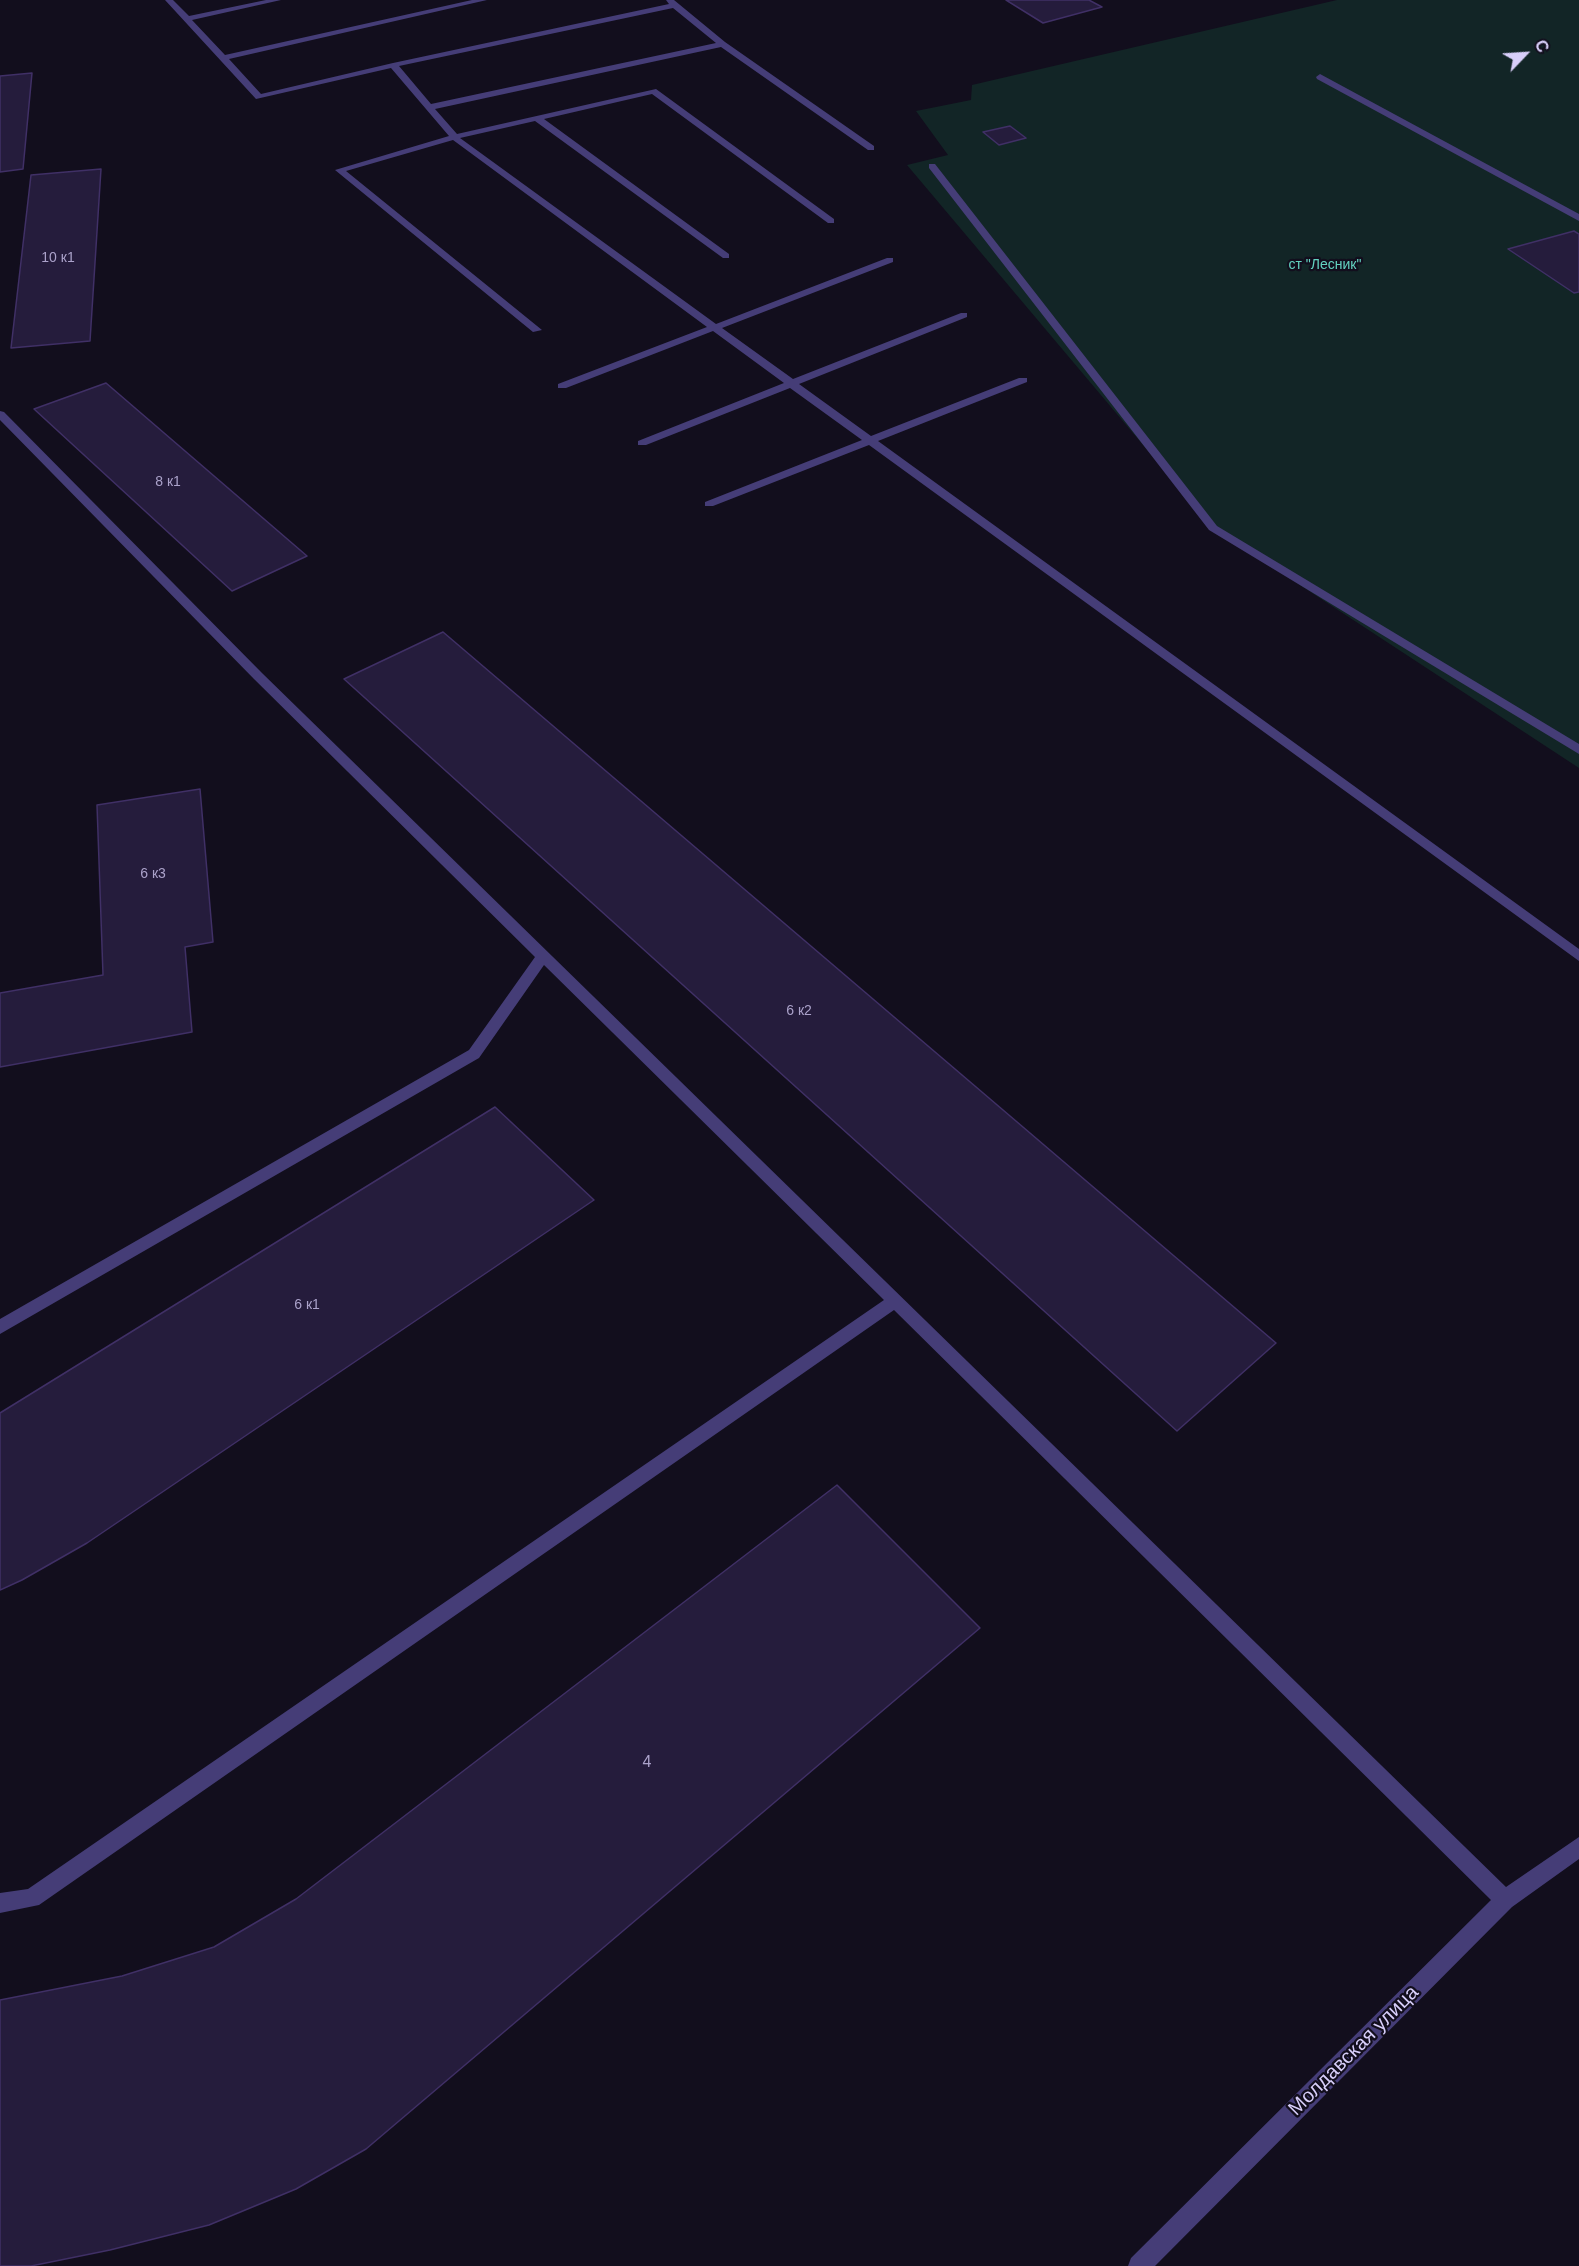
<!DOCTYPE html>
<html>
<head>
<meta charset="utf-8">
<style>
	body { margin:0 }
	#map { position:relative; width:1579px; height:2266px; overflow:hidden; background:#120e1d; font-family:Helvetica,sans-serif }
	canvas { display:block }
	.north { position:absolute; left:1495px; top:24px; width:60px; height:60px; -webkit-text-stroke:4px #120e1d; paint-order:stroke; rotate:65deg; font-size:16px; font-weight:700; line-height:24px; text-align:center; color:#d8cffa }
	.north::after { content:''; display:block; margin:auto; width:21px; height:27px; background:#d8cffa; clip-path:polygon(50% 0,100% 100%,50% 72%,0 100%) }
</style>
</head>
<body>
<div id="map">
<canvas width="1579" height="2266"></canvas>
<div class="north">С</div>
</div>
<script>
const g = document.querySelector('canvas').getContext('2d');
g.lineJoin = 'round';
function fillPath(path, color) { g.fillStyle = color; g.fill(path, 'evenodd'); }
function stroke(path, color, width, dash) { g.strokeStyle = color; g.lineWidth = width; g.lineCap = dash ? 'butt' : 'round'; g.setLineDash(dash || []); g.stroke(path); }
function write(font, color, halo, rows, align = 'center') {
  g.font = font + ' Helvetica,sans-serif'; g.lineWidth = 4.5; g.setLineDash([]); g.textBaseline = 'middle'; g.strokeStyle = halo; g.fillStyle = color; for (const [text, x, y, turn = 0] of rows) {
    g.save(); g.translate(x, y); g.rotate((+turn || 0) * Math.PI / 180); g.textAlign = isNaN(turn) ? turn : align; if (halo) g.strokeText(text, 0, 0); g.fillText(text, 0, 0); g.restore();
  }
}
const green = new Path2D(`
	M1337 0H1579V768L1213 528 907 165 948 155 916 111 971 100 972 85Z`);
const building = new Path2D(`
	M1006 0H1089L1102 7 1043 23Z
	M32 73 23 169 0 172V76Z
	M1010 126 1026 138 999 145 983 132Z
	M101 169 90 341 11 348 31 175Z
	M1574 231 1579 234V292L1574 293 1508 249Z
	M106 383 307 556 232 591 34 409Z
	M443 632 1276 1343 1177 1431 344 679Z
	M200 789 213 942 185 947 192 1032 0 1067V993L103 975 97 805Z
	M495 1107 594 1200 87 1543 22 1580 0 1590V1413Z
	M837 1485 980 1628 366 2149 296 2189 209 2225 110 2250 31 2266H0V2000L122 1976 214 1947 296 1899Z`);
const minor = new Path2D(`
	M165 0H173L189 16 266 0H281L192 20 225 55 472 0H487L229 59 261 94 393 63 669 4 666 0H674L725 42 874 146V150H868L721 47 435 109 457 134 656 89 834 219V223H828L652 94 544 119 729 254V258H723L535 121 460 138 716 324 887 258H893V262L722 328 793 379 961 313H967V317L799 384 871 436 1019 378H1027V382L878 441 1579 949V961L869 445 713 506H705V502L862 440 790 388 646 445H638V441L784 383 713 331 566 388H558V384L707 327 453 140 346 171 542 330 533 332 335 170 449 136 391 68 256 99ZM673 8 716 43 431 104 399 66Z
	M1320 74 1579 214V221L1317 79 1316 77Z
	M929 164H935L1217 526 1579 744V754L1209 530 929 168Z
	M0 411 4 412 262 673 1506 1887 1579 1837V1859L1512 1907 1155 2266H1128L1131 2258 1491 1900 894 1310 39 1905 0 1913V1893L28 1889 884 1300 544 965 479 1058 0 1334V1319L469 1050 535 957 254 679 0 420Z`);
const numberNames = [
	["10 к1",58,258],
	["8 к1",168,482],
	["6 к3",153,874],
	["6 к2",799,1011],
	["6 к1",307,1305]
];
const farParknames = [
	["ст \"Лесник\"",1325,265]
];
const nearNumbernames = [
	["4",647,1763]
];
const nearStreetnames = [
	["Молдавская улица",1354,2051,-45]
];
fillPath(green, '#122526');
fillPath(building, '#251c3c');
stroke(building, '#403066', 1.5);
fillPath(minor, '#453d77');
write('14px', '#aba2ca', null, numberNames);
write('14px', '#63d2c0', '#120e1d', farParknames);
write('16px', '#aba2ca', null, nearNumbernames);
write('20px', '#d8cffa', '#120e1d', nearStreetnames);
</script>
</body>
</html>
